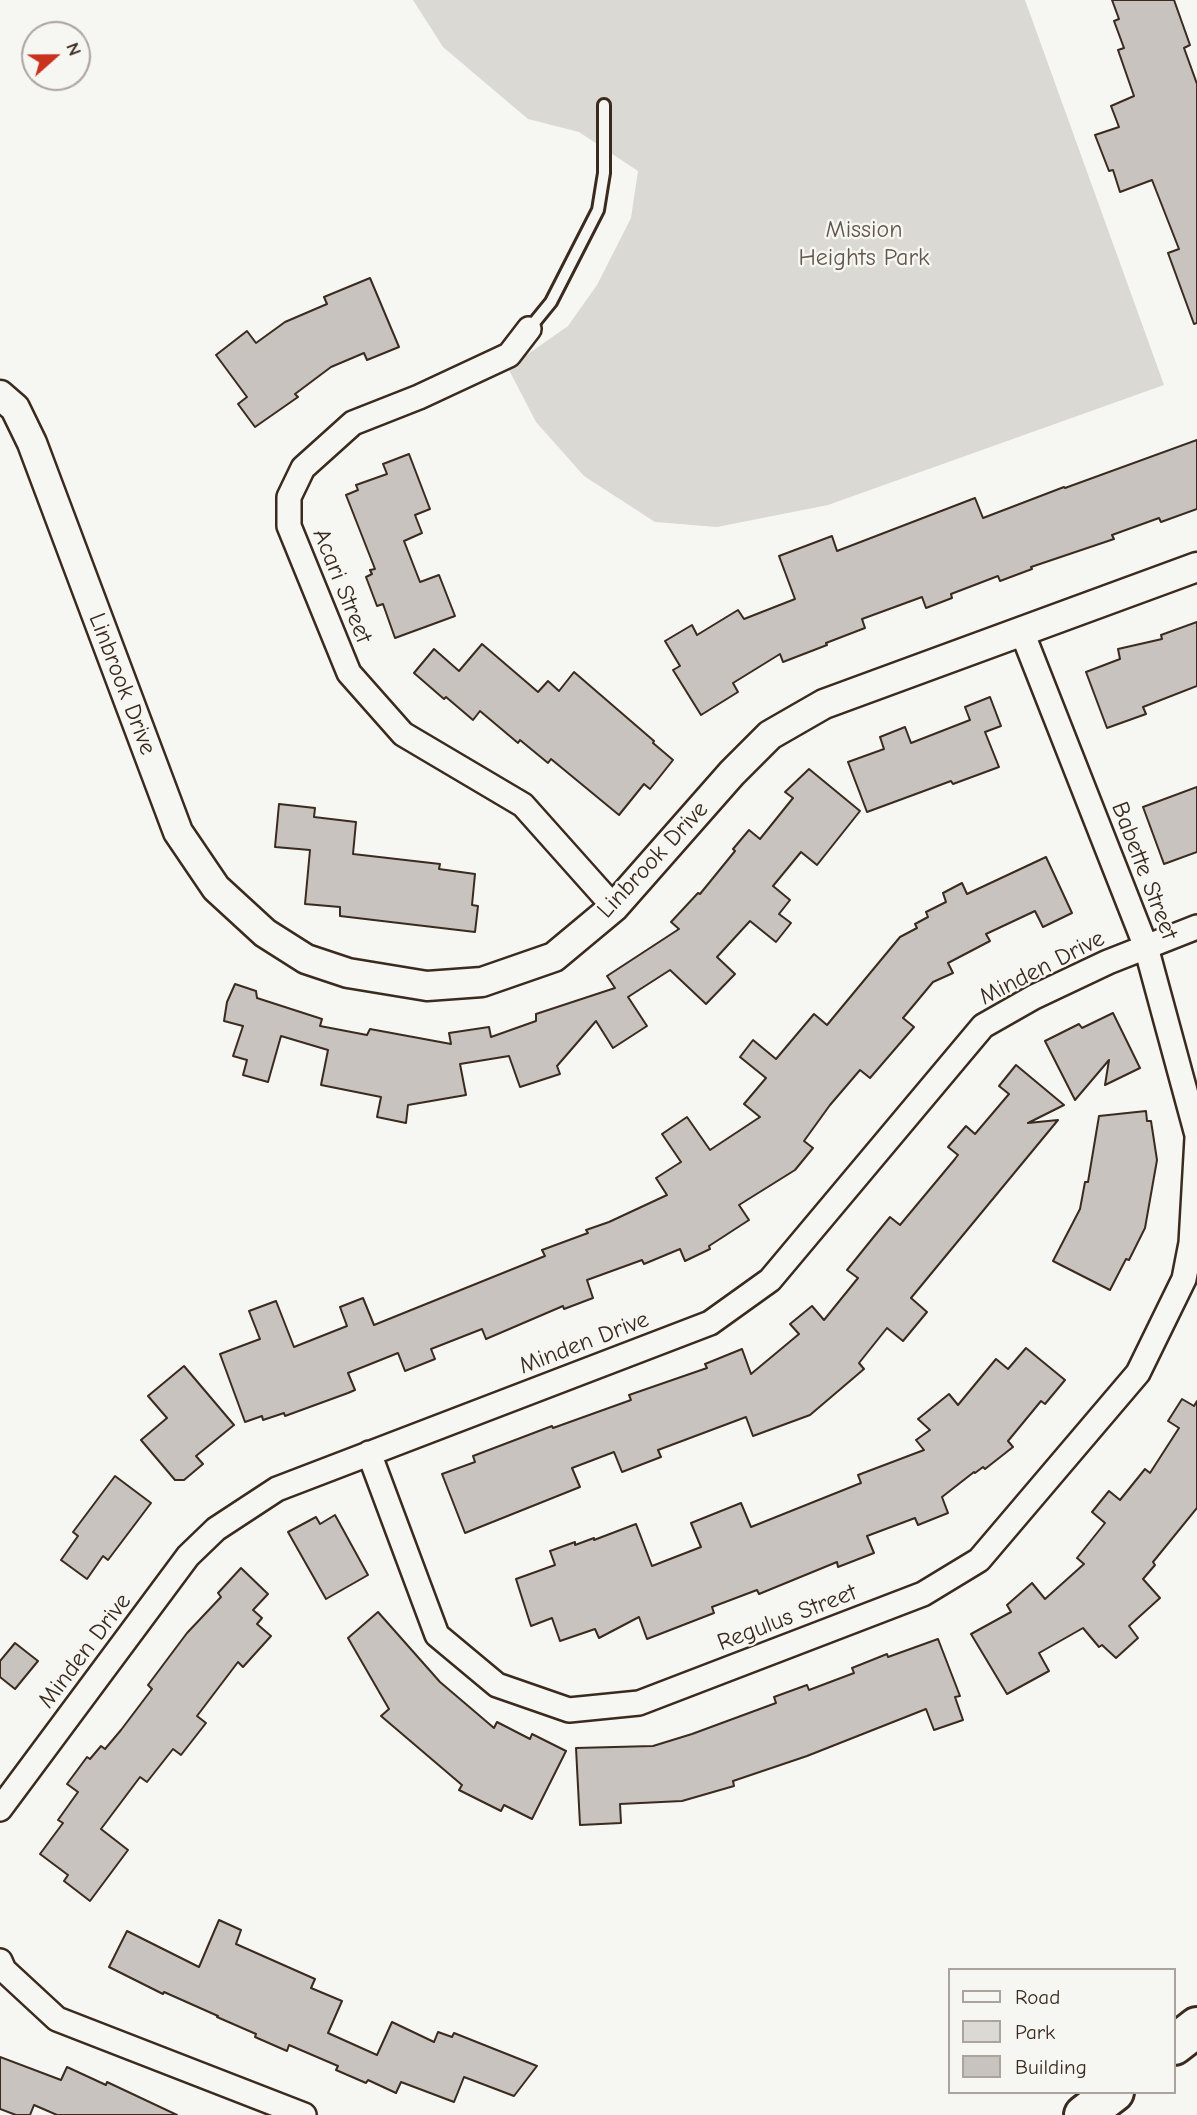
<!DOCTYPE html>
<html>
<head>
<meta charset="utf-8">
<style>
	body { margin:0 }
	#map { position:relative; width:1197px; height:2115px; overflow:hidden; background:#f6f6f2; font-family:"Comic Neue",sans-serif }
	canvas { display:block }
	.legend { position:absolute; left:948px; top:1968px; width:228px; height:126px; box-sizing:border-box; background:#f6f6f2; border:2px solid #aba49d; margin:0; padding:9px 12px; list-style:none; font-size:21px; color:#3b2a1e }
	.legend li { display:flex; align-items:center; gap:14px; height:35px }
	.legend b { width:35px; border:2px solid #aba49d }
	.north { position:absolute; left:21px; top:21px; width:70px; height:70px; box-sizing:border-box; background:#f6f6f2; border:2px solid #aba49d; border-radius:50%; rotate:69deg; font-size:19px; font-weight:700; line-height:28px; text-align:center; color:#3b2a1e }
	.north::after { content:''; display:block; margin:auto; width:24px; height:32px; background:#c8321e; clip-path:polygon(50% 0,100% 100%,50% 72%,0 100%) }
</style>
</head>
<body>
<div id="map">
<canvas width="1197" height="2115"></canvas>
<ul class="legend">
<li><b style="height:9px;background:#f6f6f2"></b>Road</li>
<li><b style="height:19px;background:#dad9d3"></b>Park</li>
<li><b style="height:19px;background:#c8c3be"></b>Building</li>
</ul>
<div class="north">N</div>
</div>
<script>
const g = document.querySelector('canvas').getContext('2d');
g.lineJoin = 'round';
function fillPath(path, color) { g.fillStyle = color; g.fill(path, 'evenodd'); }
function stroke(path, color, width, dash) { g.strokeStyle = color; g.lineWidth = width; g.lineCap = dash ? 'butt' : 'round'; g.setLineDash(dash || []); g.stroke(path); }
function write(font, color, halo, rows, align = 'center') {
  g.font = font + ' "Comic Neue",sans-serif'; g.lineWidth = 5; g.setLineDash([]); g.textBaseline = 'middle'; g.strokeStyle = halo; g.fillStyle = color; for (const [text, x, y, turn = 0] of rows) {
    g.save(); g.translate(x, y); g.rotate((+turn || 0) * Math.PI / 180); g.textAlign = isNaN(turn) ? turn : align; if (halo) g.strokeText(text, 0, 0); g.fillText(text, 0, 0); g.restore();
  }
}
const green = new Path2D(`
	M413 0H1025L1164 385 828 505 717 527 655 522 584 476 536 422 508 368 568 326 597 285 631 218 638 171 579 132 528 119 443 47Z`);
const building = new Path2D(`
	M1112 0H1174L1190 45 1184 48 1197 84V323L1194 324 1168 253 1179 249 1152 180 1120 192 1113 170 1109 171 1095 135 1119 127 1111 106 1134 96 1118 50 1124 48 1114 21 1119 19Z
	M370 278 399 347 367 360 364 353 331 367 295 394 298 397 255 427 238 404 247 397 216 355 247 331 256 343 285 322 327 304 324 297Z
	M1197 440V509L1161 522 1159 518 1112 535 1114 539 1031 567 1032 569 1000 581 998 576 951 594 952 598 926 608 922 597 862 619 865 628 826 643 827 645 783 662 780 654 733 683 738 692 701 715 673 670 680 666 665 641 692 625 697 635 738 610 744 619 795 599 779 556 832 536 837 551 975 498 983 518 1064 487 1065 488Z
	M409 454 430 509 415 515 422 533 404 541 420 582 439 575 455 616 395 638 383 604 377 606 366 577 372 574 370 570 375 569 346 495 358 490 356 485 387 474 383 464Z
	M1197 622V686L1143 707 1146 714 1107 728 1086 672 1120 659 1118 649 1162 639 1161 635Z
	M482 644 538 692 548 681 559 691 574 672 654 741 653 743 673 760 650 789 644 784 619 815 551 759 548 763 520 740 518 743 480 711 473 720 446 697 444 699 414 673 434 649 459 671Z
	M990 697 1001 726 985 732 999 767 953 784 951 781 867 812 848 762 884 749 880 737 905 727 911 743 970 720 965 707Z
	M809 769 860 811 817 865 801 852 773 886 790 900 779 914 791 923 776 942 750 921 717 957 735 974 706 1004 670 970 628 997 647 1026 613 1048 596 1021 557 1066 560 1074 520 1087 509 1056 460 1064 466 1095 408 1105 406 1123 377 1117 381 1097 321 1085 328 1050 281 1036 268 1082 243 1075 247 1060 233 1056 243 1026 224 1021 227 1002 235 984 256 991 257 998 322 1019 320 1026 367 1035 370 1029 451 1044 449 1033 489 1027 491 1037 536 1021V1014L615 988 607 976 679 929 671 922 698 893 700 894 735 851 733 849 749 830 760 839 793 798 785 792Z
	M1197 787V852L1164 864 1143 807Z
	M279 804 315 808 314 817 356 822 353 854 440 864 439 869 475 874 472 905 478 906 475 932 340 916V907L305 904 310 850 275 847Z
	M1046 857 1072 913 1043 927 1035 911 986 934 990 941 948 963 953 973 933 982 903 1018 914 1027 870 1078 860 1070 830 1105 804 1141 813 1148 795 1170 739 1205 749 1220 709 1246 710 1249 685 1261 680 1249 644 1264 642 1260 587 1280 593 1298 564 1309 563 1306 486 1339 482 1329 431 1349 435 1359 405 1371 398 1353 348 1373 355 1390 348 1393 285 1416 284 1413 263 1420 262 1416 245 1422 220 1354 260 1339 249 1311 276 1301 294 1347 347 1326 340 1307 363 1298 374 1325 545 1256 542 1250 588 1233 586 1230 609 1222 667 1195 656 1178 681 1162 662 1134 687 1117 710 1150 760 1117 744 1104 766 1078 740 1057 753 1040 776 1059 814 1014 827 1025 900 937 917 928 915 924 928 917 926 912 946 902 943 893 962 883 967 894Z
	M1113 1013 1140 1068 1105 1085 1109 1060 1075 1100 1045 1041 1079 1024 1082 1028Z
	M1016 1065 1064 1105 1028 1123 1058 1120 911 1298 927 1312 903 1341 887 1328 859 1363 864 1369 810 1415 753 1436 746 1417 658 1450 661 1457 622 1472 614 1452 572 1468 580 1487 465 1533 442 1474 475 1462 473 1456 552 1426 553 1428 631 1400 629 1395 707 1368 705 1364 742 1349 751 1374 799 1334 790 1324 812 1306 824 1320 858 1278 847 1270 872 1239 890 1217 900 1225 955 1159 954 1160 958 1155 948 1147 966 1126 975 1134 1009 1094 999 1086Z
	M1146 1111 1147 1121H1151L1157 1160 1145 1228 1129 1260 1126 1259 1110 1290 1053 1261 1080 1209 1085 1182H1088L1099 1116Z
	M1026 1348 1065 1380 1045 1404 1041 1401 1008 1441 1013 1447 985 1469 983 1467 975 1473 974 1472 942 1497 948 1513 918 1525 915 1518 867 1536 874 1553 838 1567 837 1562 759 1594 757 1590 712 1607 714 1613 647 1639 639 1617 599 1638 595 1629 560 1641 552 1618 531 1626 516 1579 555 1565 550 1551 575 1542V1545L594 1538V1540L636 1524 652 1566 701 1547 691 1523 741 1503 751 1527 861 1483 858 1475 924 1450 916 1440 930 1430 918 1419 949 1394 958 1405 996 1359 1008 1369Z
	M184 1366 234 1425 196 1456 203 1464 184 1480H175L141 1440 167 1418 148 1396Z
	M1182 1399 1194 1406 1197 1401V1508L1153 1562 1155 1565 1143 1579 1160 1598 1129 1626 1138 1638 1116 1658 1102 1645 1099 1647 1083 1628 1039 1653 1049 1671 1007 1694 971 1634 1011 1612 1007 1605 1032 1583 1045 1599 1084 1564 1077 1558 1105 1523 1092 1512 1109 1491 1120 1500 1145 1469 1150 1473 1179 1428 1168 1421Z
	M115 1476 151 1503 108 1560 103 1556 87 1579 61 1560 78 1536 73 1532Z
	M335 1515 368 1575 326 1599 288 1532 316 1517 320 1524Z
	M241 1568 268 1594 253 1610 262 1618 257 1624 271 1636 243 1667 238 1662 197 1716 206 1723 181 1755 173 1749 147 1782 140 1777 101 1829 128 1850 90 1901 64 1881 68 1875 40 1854 63 1823 58 1820 78 1792 67 1784 87 1757 90 1759 101 1746 105 1749 121 1730 152 1689 148 1685 187 1633 221 1597 218 1593Z
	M378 1612 440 1682 494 1728 497 1722 530 1739 532 1734 566 1751 532 1819 504 1805 501 1811 459 1790 462 1785 381 1716 389 1709 348 1638Z
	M938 1639 960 1696 955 1697 963 1720 934 1730 926 1709 807 1756 733 1781 734 1786 682 1801 620 1804 621 1823 580 1825 576 1748 653 1746 692 1734 776 1703 774 1697 807 1685 809 1690 854 1673 852 1668 887 1654 888 1657Z
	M15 1643 38 1661 15 1689 0 1677V1661Z
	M219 1920 241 1930 236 1944 315 1979 311 1988 342 2001 328 2033 377 2055 392 2022 434 2042 438 2032 452 2037 454 2033 537 2066 514 2096 464 2077 454 2102 401 2082 396 2093 368 2080 366 2083 336 2070 338 2066 289 2045 287 2051 255 2037 256 2034 217 2017 218 2016 164 1992 163 1994 109 1967 127 1931 199 1967Z
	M0 2057 61 2080 67 2067 106 2085 107 2082 177 2115H57L34 2105 30 2115H16L0 2109Z`);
const service = new Path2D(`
	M529 329 551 302 598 210 604 173V105`);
const minor = new Path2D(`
	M529 329 509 355 419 397 353 423 303 468 289 497V526L349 673 403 734 523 805 614 907
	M1022 632 1146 947 1197 1135
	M369 1453 437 1635 497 1685 569 1710 639 1703 923 1594 979 1560 1138 1373 1184 1279 1191 1243 1197 1138
	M0 1809 188 1556 216 1529 277 1489 710 1323 770 1280 983 1026 1034 997 1108 962 1197 927
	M0 1961 4 1970 57 2019 304 2115`);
const tertiary = new Path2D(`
	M0 395 15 408 32 443 178 832 216 888 265 933 306 959 348 973 427 986 482 982 554 957 614 907 732 773 770 735 824 704 1197 567`);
const motorway = new Path2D(`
	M1174 2045 1197 2027
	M1084 2115 1114 2092`);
const parkNames = [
	["Mission",864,230],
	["Heights Park",864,258]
];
const streetNames = [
	["Acari Street",342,586,68],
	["Linbrook Drive",122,684,69],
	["Linbrook Drive",653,860,-47],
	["Babette Street",1144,871,69],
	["Minden Drive",1042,968,-27],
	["Minden Drive",584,1343,-21],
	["Regulus Street",787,1618,-21],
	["Minden Drive",85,1651,-53]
];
fillPath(green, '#dad9d3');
fillPath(building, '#c8c3be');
stroke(building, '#3b2a1e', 2);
stroke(service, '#3b2a1e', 16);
stroke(minor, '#3b2a1e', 28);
stroke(tertiary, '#3b2a1e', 33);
stroke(motorway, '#3b2a1e', 44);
stroke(service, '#f6f6f2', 10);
stroke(minor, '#f6f6f2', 23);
stroke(tertiary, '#f6f6f2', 28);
stroke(motorway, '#f6f6f2', 38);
write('24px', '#63564b', '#f6f6f2', parkNames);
write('24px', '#3b2a1e', '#f6f6f2', streetNames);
</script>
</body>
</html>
